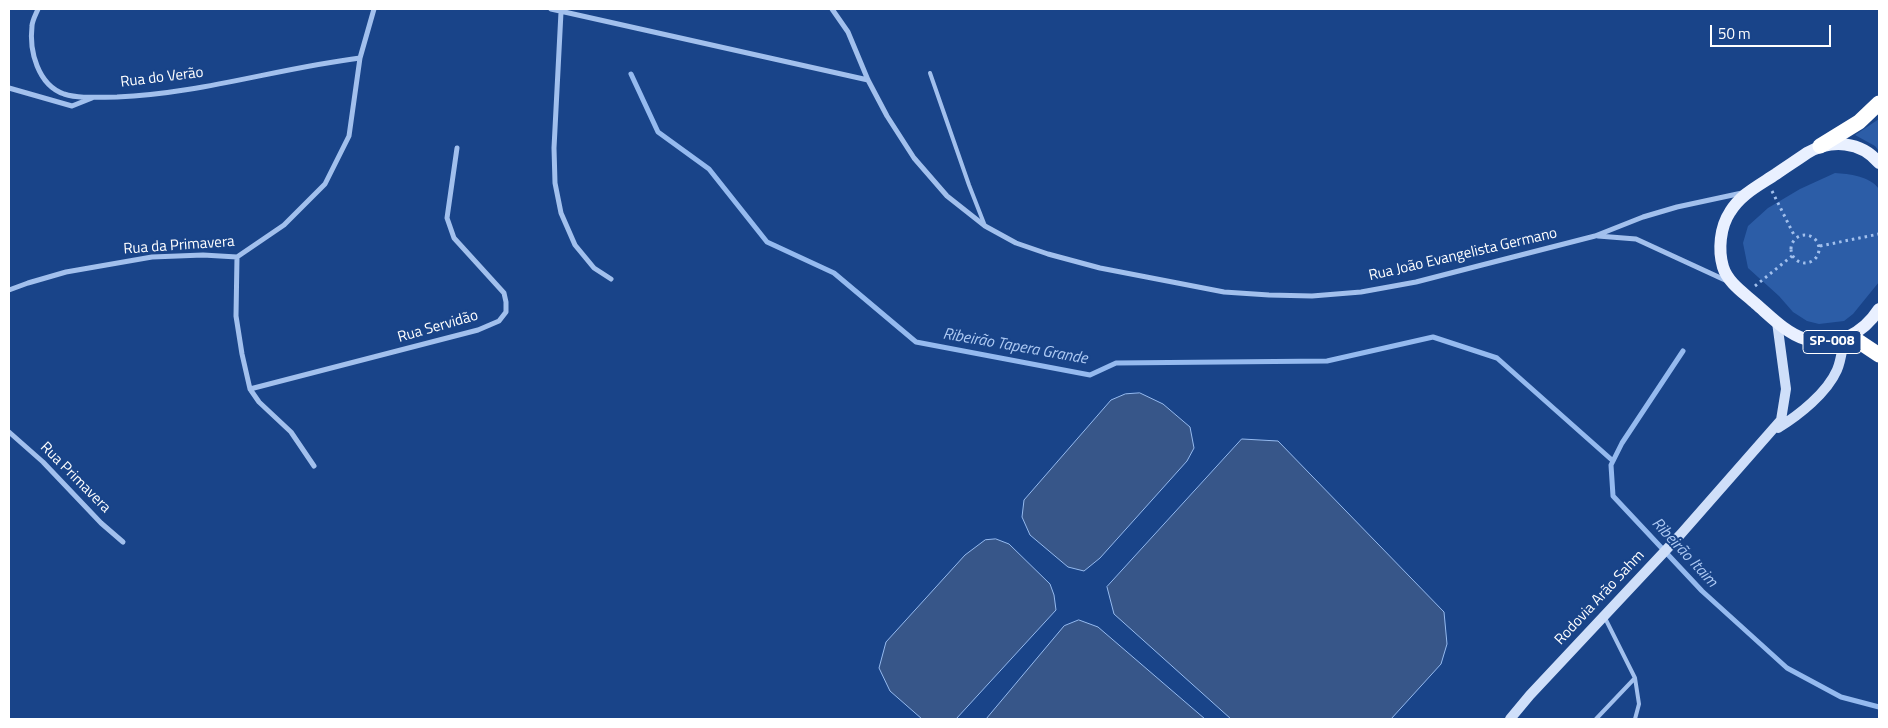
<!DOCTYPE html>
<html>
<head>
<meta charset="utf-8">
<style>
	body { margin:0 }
	#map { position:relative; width:1888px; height:728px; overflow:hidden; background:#194489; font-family:"Titillium Web",sans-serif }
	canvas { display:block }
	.frame { position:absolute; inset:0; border:10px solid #fff; pointer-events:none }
	.scale { position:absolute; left:1710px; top:25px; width:121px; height:22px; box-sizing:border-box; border:2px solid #fff; border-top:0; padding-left:6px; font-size:15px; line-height:18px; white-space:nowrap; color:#fff; -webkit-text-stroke:4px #194489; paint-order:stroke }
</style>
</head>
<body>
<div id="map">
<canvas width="1888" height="728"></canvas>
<div class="frame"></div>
<div class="scale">50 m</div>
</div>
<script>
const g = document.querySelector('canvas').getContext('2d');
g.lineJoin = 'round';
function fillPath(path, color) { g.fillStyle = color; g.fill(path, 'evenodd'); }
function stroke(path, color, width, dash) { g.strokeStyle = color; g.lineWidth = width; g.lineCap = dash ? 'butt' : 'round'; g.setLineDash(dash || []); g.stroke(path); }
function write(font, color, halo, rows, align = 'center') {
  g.font = font + ' "Titillium Web",sans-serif'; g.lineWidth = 4; g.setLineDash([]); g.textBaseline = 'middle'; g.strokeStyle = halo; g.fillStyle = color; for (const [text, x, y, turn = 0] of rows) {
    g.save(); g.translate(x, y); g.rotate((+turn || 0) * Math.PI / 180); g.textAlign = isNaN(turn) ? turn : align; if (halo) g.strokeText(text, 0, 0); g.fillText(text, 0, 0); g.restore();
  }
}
const green = new Path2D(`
	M1879 119V151L1875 146 1855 135Z
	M1835 173C1849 174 1870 176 1879 189V282L1853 314 1844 321 1819 324 1807 321 1793 312 1779 296 1748 268 1743 243 1748 226 1768 208 1800 189Z`);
const water = new Path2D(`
	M1140 393 1163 404 1190 427 1194 448 1187 461 1100 558 1084 571 1068 567 1030 535 1022 517 1024 500 1111 400 1125 394Z
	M1242 439 1278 441 1444 612 1447 644 1441 664 1391 719H1231L1114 614 1107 587Z
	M996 539 1009 544 1050 584 1054 595 1056 610 956 719H922L890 691 879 668 886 642 965 555 985 540Z
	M1079 620 1098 627 1205 719H986L1064 626Z`);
const stream = new Path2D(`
	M631 74 658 132 709 169 767 242 834 273 916 342 1090 375 1116 363 1327 361 1433 337 1497 358 1613 461
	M1683 351 1622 443 1611 465 1613 496 1702 591 1787 668 1841 697 1879 707`);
const path = new Path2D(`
	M1772 191 1795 237
	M1791 249a14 14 0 1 1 28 0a14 14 0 1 1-28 0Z
	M1820 246 1879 234
	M1755 286 1792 256`);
const lane = new Path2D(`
	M930 73 969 185 985 226
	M1605 618 1635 678 1639 704 1635 719
	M1596 719 1635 678`);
const street = new Path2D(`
	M38 9C36 14 32 21 32 26 29 51 38 85 64 94 80 99 99 97 117 97 199 94 279 68 360 58
	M551 9 868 80
	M832 9 848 32 868 80 887 116 914 158 947 196 985 226 1016 243 1048 254 1100 268 1224 292 1269 295 1312 296 1361 292 1416 282 1478 266 1595 236 1643 217 1677 207 1742 193
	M561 12 554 148 555 183 561 213 575 245 594 268 611 279
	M9 88 72 106 92 98
	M1598 236 1636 239 1725 280
	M237 257 236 316 242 354 250 389 259 402 291 432 314 466
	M9 290 28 283 66 272 152 257 203 255 237 257 284 225 325 184 349 136 360 58 374 9
	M250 389 478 330 499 321 506 312V302L504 293 454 238 447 218 457 148
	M9 432 43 462 101 523 123 542`);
const secondary = new Path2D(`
	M1778 428C1799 415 1827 393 1837 370 1841 361 1842 350 1844 340
	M1510 719 1530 695 1680 535 1781 420 1786 389 1777 322`);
const primary = new Path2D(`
	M1879 163C1861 141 1831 139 1807 153 1797 160 1786 167 1776 174 1758 186 1741 194 1730 212 1720 227 1718 250 1723 267 1728 283 1744 293 1756 304 1770 316 1786 333 1805 339 1835 349 1863 334 1879 309`);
const highway = new Path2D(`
	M1820 146 1859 122 1879 103
	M1852 337 1879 355`);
const shields = [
	[1832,342,58]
];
const shieldNames = [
	["SP-008",1832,342]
];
const streetNames = [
	["Rua do Verão",162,78,-7],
	["Rua da Primavera",179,246,-4],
	["Rua João Evangelista Germano",1463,255,-13],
	["Rua Servidão",438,327,-16],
	["Rua Primavera",75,478,45],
	["Rodovia Arão Sahm",1600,598,-47]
];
const waterNames = [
	["Ribeirão Tapera Grande",1015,347,10],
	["Ribeirão Itaim",1684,553,47]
];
fillPath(green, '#2c5da7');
fillPath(water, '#375689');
stroke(water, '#95baef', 1);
stroke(stream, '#95baef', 5);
stroke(path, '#a2c0ed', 3, [2.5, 4]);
stroke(lane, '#a2c0ed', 4);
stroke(street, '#a2c0ed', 5);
stroke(secondary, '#cfdff9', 10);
stroke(primary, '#e9f0ff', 12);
stroke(highway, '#fff', 15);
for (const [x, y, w] of shields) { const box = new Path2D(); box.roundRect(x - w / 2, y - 11.5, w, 23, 4); g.fillStyle = '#194489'; g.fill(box); stroke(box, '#fff', 1); }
write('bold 14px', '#fff', null, shieldNames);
write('15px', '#fff', '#194489', streetNames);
write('italic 16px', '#aecaf4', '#194489', waterNames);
</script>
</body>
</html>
